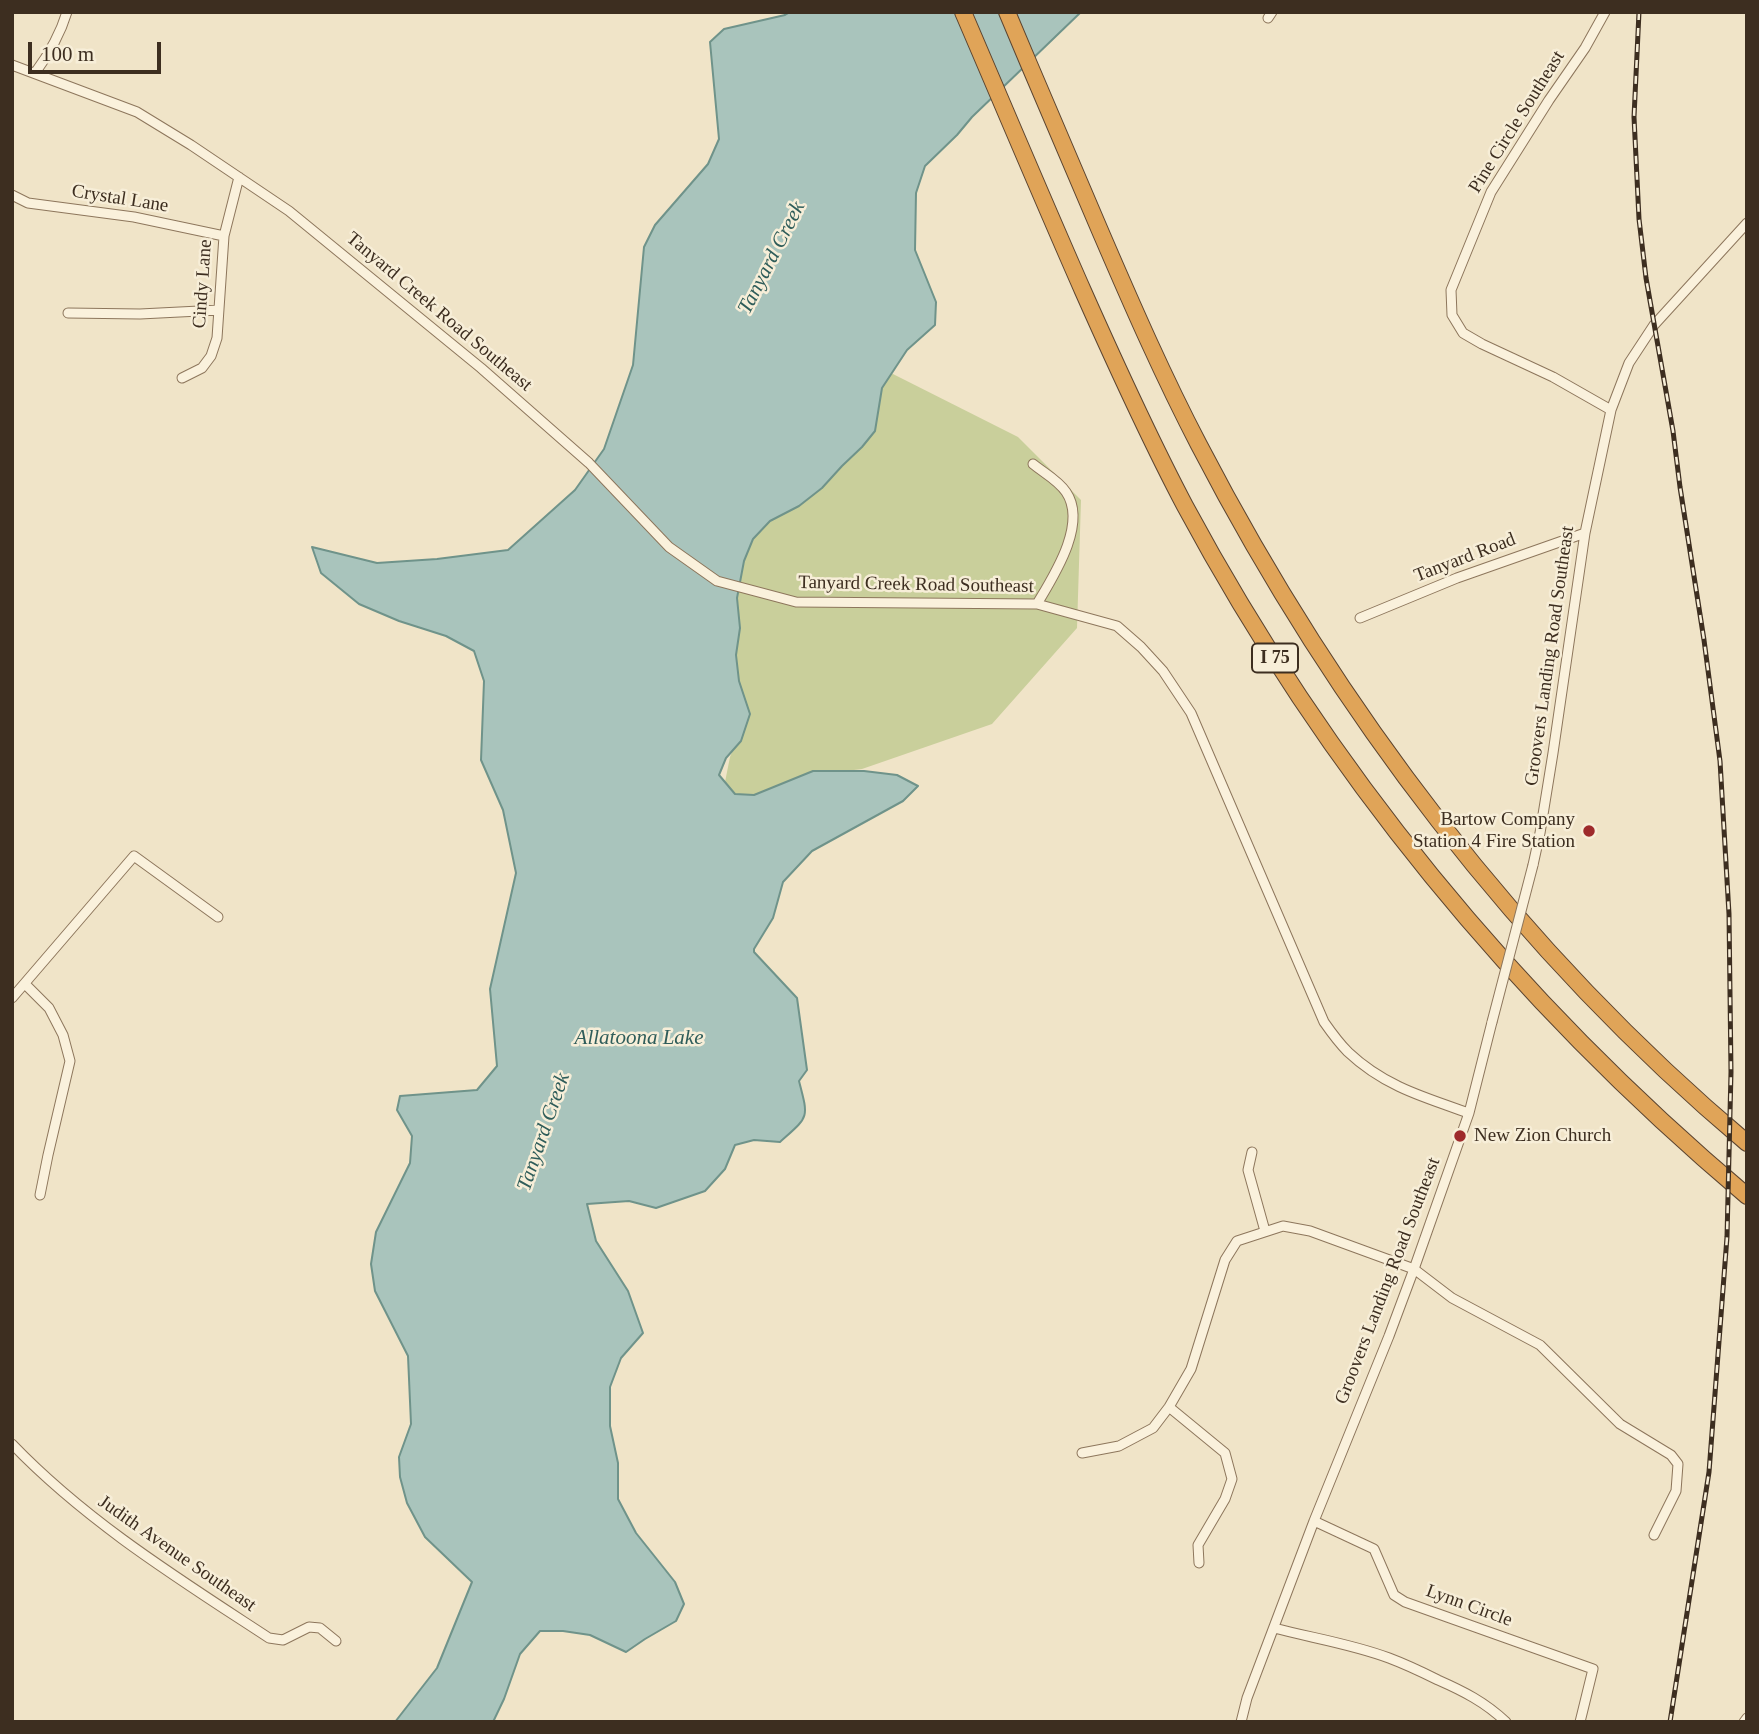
<!DOCTYPE html>
<html>
<head>
<meta charset="utf-8">
<style>
	body { margin:0 }
	#map { position:relative; width:1759px; height:1734px; overflow:hidden; background:#f0e4c8; font-family:Georgia,serif }
	canvas { display:block }
	.frame { position:absolute; inset:0; border:14px solid #3d2e20; pointer-events:none }
	.scale { position:absolute; left:28px; top:42px; width:133px; height:32px; box-sizing:border-box; border:4px solid #3d2e20; border-top:0; padding-left:9px; font-size:21px; line-height:24px; white-space:nowrap; color:#3d2e20; -webkit-text-stroke:5px #f7eed8; paint-order:stroke }
</style>
</head>
<body>
<div id="map">
<canvas width="1759" height="1734"></canvas>
<div class="frame"></div>
<div class="scale">100 m</div>
</div>
<script>
const g = document.querySelector('canvas').getContext('2d');
g.lineJoin = 'round';
function fillPath(path, color) { g.fillStyle = color; g.fill(path, 'evenodd'); }
function stroke(path, color, width, dash) { g.strokeStyle = color; g.lineWidth = width; g.lineCap = dash ? 'butt' : 'round'; g.setLineDash(dash || []); g.stroke(path); }
function write(font, color, halo, rows, align = 'center') {
  g.font = font + ' Georgia,serif'; g.lineWidth = 5; g.setLineDash([]); g.textBaseline = 'middle'; g.strokeStyle = halo; g.fillStyle = color; for (const [text, x, y, turn = 0] of rows) {
    g.save(); g.translate(x, y); g.rotate((+turn || 0) * Math.PI / 180); g.textAlign = isNaN(turn) ? turn : align; if (halo) g.strokeText(text, 0, 0); g.fillText(text, 0, 0); g.restore();
  }
}
const green = new Path2D(`
	M887 371 1018 437 1081 500 1077 628 992 724 862 769 813 775 757 801 722 797 730 757 744 721 729 611 736 545Z`);
const water = new Path2D(`
	M790 12H1081L972 117 957 135 925 166 916 193 915 250 936 302 935 325 907 350 882 388 875 431 862 447 842 466 822 488 799 506 770 521 753 539 744 561 737 598 740 628 736 655 739 681 750 714 741 741 726 758 719 775 735 794 754 795 813 771H864L897 775 918 786 903 801 812 851 783 882 773 918 754 949V952L797 998 807 1070 799 1081C809 1119 809 1116 780 1142L754 1140 735 1145 725 1169 705 1191 656 1208 629 1201 587 1204 596 1241 628 1291 643 1333 621 1358 610 1387V1426L618 1463V1499L636 1533 675 1582 684 1604 676 1621 645 1639 626 1652 590 1635 563 1631H540L520 1654 504 1699 493 1722H395L437 1668 472 1582 425 1537 407 1503 400 1477 399 1457 411 1424 408 1356 375 1291 371 1264 376 1232 410 1163 412 1136 397 1110 400 1096 477 1090 497 1066 490 989 516 873 503 810 481 760 484 681 474 651 446 636 399 621 359 604 321 573 312 547 377 563 437 559 508 550 575 490 604 449 633 365 644 247 655 225 708 164 719 139 710 42 724 29 785 15Z`);
const street = new Path2D(`
	M1605 12 1585 48 1549 100 1491 192 1451 290 1452 315 1463 333 1482 344 1553 377 1611 410
	M1268 18 1272 12
	M12 65 137 112 191 145 289 211 481 368 589 463 669 547 717 581 796 602 1037 604 1117 626 1141 647 1163 671 1191 713 1324 1022C1331 1032 1339 1043 1348 1052 1384 1086 1423 1097 1469 1113
	M35 73C49 54 60 35 67 12
	M12 195 28 203 134 217 224 236
	M68 313 140 314 219 310
	M182 378 202 368 211 356 217 338 224 236 239 177
	M1033 464C1044 473 1058 480 1066 492 1088 524 1053 577 1037 604
	M1360 618 1457 578 1585 533
	M1533 865 1540 833 1553 753 1585 533 1611 410 1629 363 1654 325 1747 223
	M25 984 49 1008 63 1035 70 1061 48 1155 40 1195
	M12 998 134 856 218 917
	M1252 1152 1248 1170 1265 1231
	M1169 1407 1225 1453 1232 1479 1225 1499 1198 1545 1199 1563
	M12 1444C87 1522 179 1579 269 1638L283 1640 309 1627 320 1628 336 1641
	M1082 1453 1119 1446 1153 1428 1169 1407 1191 1369 1225 1260 1237 1241 1283 1226 1310 1231 1414 1269 1452 1298 1540 1345 1620 1424 1671 1455 1678 1464 1676 1491 1654 1535
	M1314 1521 1374 1549 1394 1595 1405 1602 1593 1669 1580 1722
	M1274 1628C1312 1638 1352 1644 1389 1658 1405 1664 1422 1672 1438 1680 1463 1691 1485 1702 1506 1722
	M1241 1722 1247 1698 1314 1521 1389 1336 1414 1269 1469 1113 1492 1022
	M1744 1722 1747 1718`);
const highway = new Path2D(`
	M963 12C1003 105 1042 198 1083 291 1115 363 1148 436 1185 506 1328 772 1516 1001 1747 1196
	M1007 12C1038 86 1070 160 1101 233 1132 305 1163 376 1199 445 1336 709 1519 951 1747 1143`);
const rail = new Path2D(`
	M1639 12 1634 117 1639 219 1646 278 1673 431 1680 487 1704 640 1720 761 1729 914 1731 1072 1727 1237 1709 1472 1670 1722`);
const streetBridge = new Path2D(`
	M1492 1022 1533 865`);
const markers = [
	[1589,831,7,"#9e2a2b"],
	[1460,1136,7,"#9e2a2b"]
];
const shields = [
	[1275,658,46]
];
const shieldNames = [
	["I 75",1275,658]
];
const streetNames = [
	["Pine Circle Southeast",1517,122,-58],
	["Crystal Lane",120,199,9],
	["Cindy Lane",203,284,-86],
	["Tanyard Creek Road Southeast",439,312,40],
	["Tanyard Road",1465,558,-21],
	["Tanyard Creek Road Southeast",916,585,1],
	["Groovers Landing Road Southeast",1550,656,-82],
	["Groovers Landing Road Southeast",1388,1281,-69],
	["Judith Avenue Southeast",177,1554,35],
	["Lynn Circle",1469,1606,20]
];
const poiNames = [
	["Bartow Company",1575,820],
	["Station 4 Fire Station",1575,842],
	["New Zion Church",1474,1136,"left"]
];
const waterNames = [
	["Tanyard Creek",772,258,-63],
	["Allatoona Lake",639,1038],
	["Tanyard Creek",544,1132,-71]
];
fillPath(green, '#c9cf9b');
fillPath(water, '#a9c4bc');
stroke(water, '#6f938a', 2);
stroke(street, '#8d765c', 11);
stroke(highway, '#5b4430', 18);
stroke(street, '#faf1dc', 9);
stroke(highway, '#e0a458', 16);
stroke(rail, '#3d2e20', 5);
stroke(rail, '#f7eed8', 2.5, [8]);
stroke(streetBridge, '#8d765c', 11, []);
stroke(streetBridge, '#faf1dc', 9);
for (const [x, y, r, color] of markers) { const dot = new Path2D(); dot.arc(x, y, r, 0, 2 * Math.PI); g.fillStyle = color; g.fill(dot); stroke(dot, '#f7eed8', 2.5); }
for (const [x, y, w] of shields) { const box = new Path2D(); box.roundRect(x - w / 2, y - 14.5, w, 29, 5); g.fillStyle = '#f7eed8'; g.fill(box); stroke(box, '#3d2e20', 2); }
write('bold 18px', '#3d2e20', null, shieldNames);
write('19px', '#3d2e20', '#f7eed8', streetNames);
write('19px', '#3d2e20', '#f7eed8', poiNames, 'right');
write('italic 21px', '#2f5d5a', '#f7eed8', waterNames);
</script>
</body>
</html>
